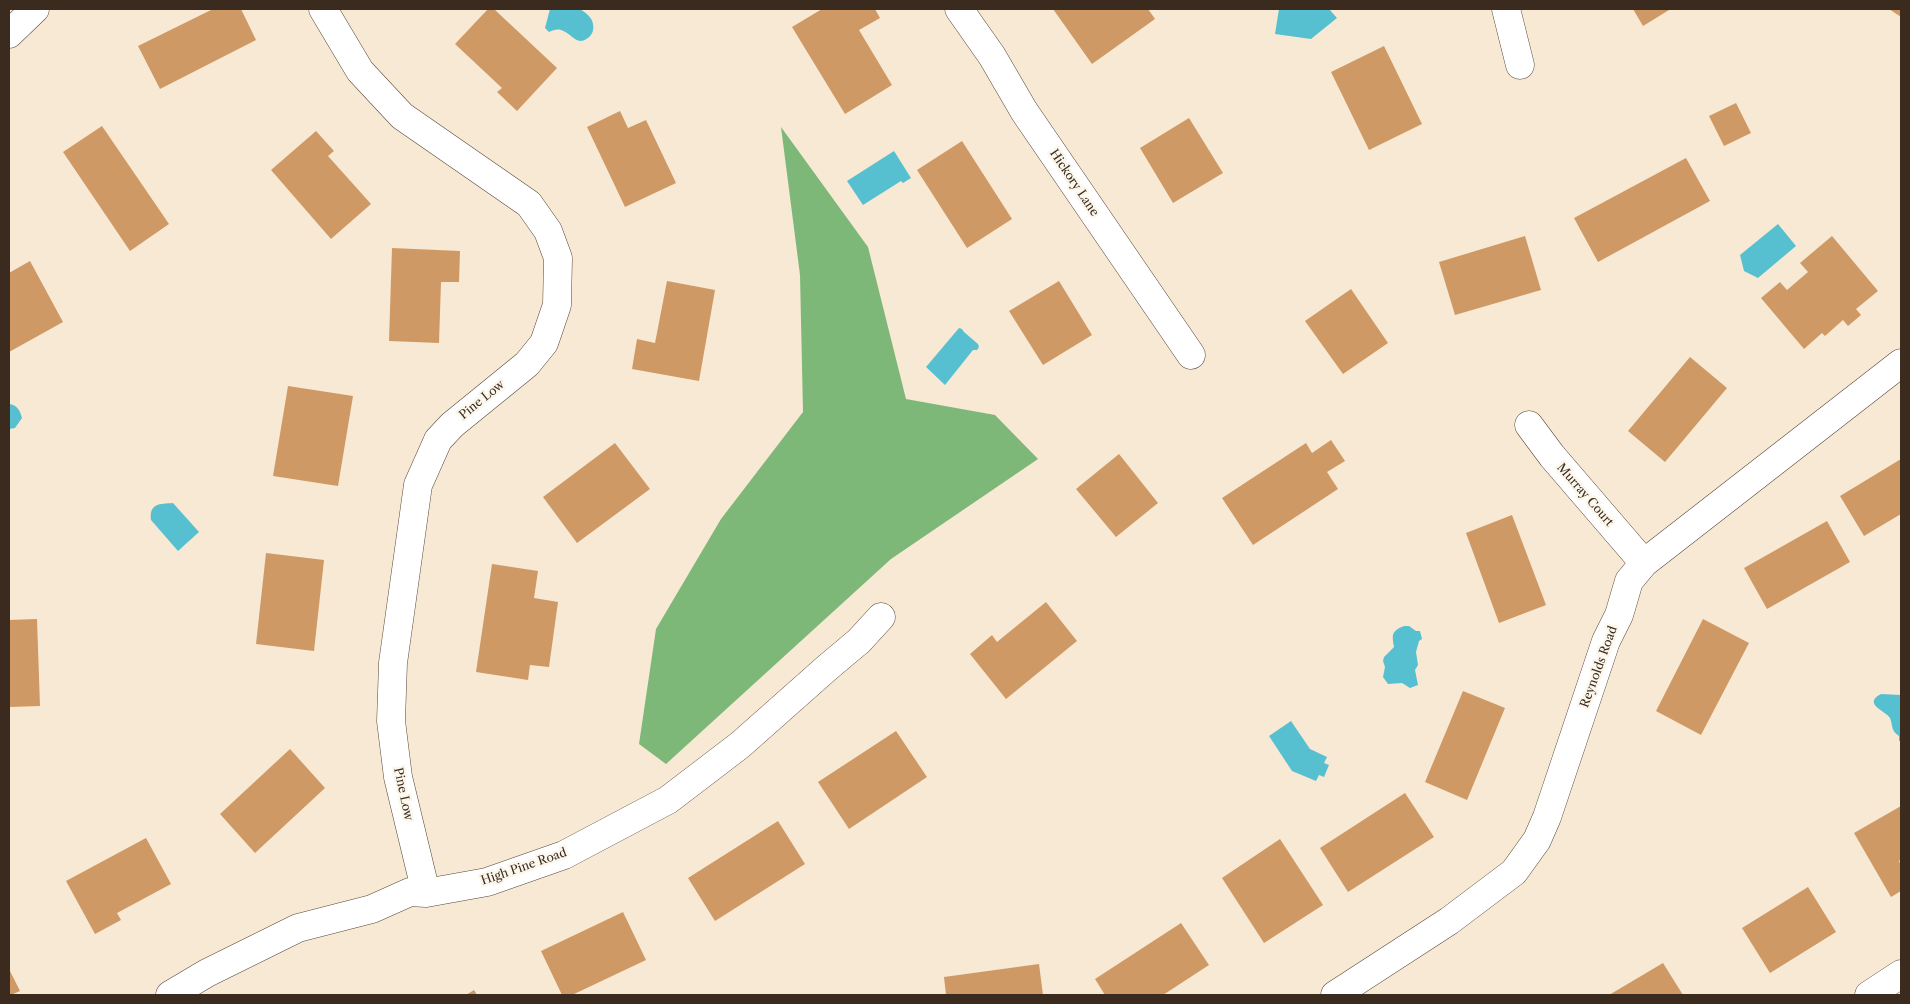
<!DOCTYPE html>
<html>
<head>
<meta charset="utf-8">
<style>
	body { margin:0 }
	#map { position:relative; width:1910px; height:1004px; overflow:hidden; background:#f7e9d4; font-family:"Libre Caslon Text",serif }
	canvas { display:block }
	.frame { position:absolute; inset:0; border:10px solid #3b2a1e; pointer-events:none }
</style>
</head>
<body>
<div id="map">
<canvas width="1910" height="1004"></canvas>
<div class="frame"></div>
</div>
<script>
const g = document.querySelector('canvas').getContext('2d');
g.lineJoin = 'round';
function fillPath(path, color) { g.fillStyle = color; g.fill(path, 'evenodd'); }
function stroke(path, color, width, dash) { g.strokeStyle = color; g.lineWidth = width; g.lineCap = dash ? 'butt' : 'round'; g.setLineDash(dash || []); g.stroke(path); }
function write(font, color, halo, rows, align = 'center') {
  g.font = font + ' "Libre Caslon Text",serif'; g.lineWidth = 5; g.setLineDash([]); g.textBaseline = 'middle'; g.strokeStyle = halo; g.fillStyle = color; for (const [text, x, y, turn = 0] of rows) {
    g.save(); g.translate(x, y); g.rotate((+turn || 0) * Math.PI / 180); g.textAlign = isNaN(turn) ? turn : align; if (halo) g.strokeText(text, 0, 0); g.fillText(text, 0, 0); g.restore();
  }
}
const forest = new Path2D(`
	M781 127 868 247 906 399 995 415 1038 459 891 559 666 764 639 744 656 629 721 519 803 412 800 275Z`);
const water = new Path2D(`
	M550 9H580C586 13 592 17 593 24 594 29 593 34 588 38 576 47 572 33 561 30 557 29 553 30 549 32L545 28Z
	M1279 9H1329L1337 18 1311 39 1275 34Z
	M894 151 911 178 903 183 901 181 863 205 847 181Z
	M1778 224 1796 246 1758 278 1744 271 1740 255Z
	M959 328 962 329 964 332 978 344 979 347 977 350H973L945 385 926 367Z
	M9 404C17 405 20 410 22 418L15 428 9 429Z
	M173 503 199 532 178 551 151 520C149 503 160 504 173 503Z
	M1404 626H1409L1416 631H1420L1422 639 1419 641 1416 652 1418 665 1415 670 1418 685 1410 688 1402 683 1388 684 1383 677 1385 667 1383 661 1384 657 1394 647C1392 635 1391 631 1404 626Z
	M1881 694 1901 695V741H1899V736C1891 731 1893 726 1890 718 1886 711 1862 704 1881 694Z
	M1291 721 1310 749 1327 757 1324 763 1329 765 1324 777 1319 775 1316 781 1292 771 1269 736Z`);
const building = new Path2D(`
	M213 9H241L256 40 160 89 138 46Z
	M488 9H494L557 68 517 111 497 92 502 88 455 44Z
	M822 9H875L880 18 859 30 892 85 845 114 792 27Z
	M1053 9H1148L1155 19 1092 64Z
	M1633 9H1668L1669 10 1643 26Z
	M1889 9H1901V17Z
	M1384 46 1422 124 1369 150 1331 72Z
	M1736 103 1751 133 1724 146 1709 116Z
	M620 111 628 128 646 120 676 183 625 207 587 127Z
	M1189 118 1223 173 1173 203 1140 148Z
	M102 126 169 224 130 251 63 152Z
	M316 131 334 151 328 156 371 204 331 239 271 170Z
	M962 141 1012 219 967 248 917 170Z
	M1686 158 1710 201 1598 262 1574 218Z
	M1525 236 1541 290 1455 315 1439 262Z
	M1832 236 1878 291 1856 309 1861 315 1848 326 1843 320 1825 336 1822 333 1804 349 1761 298 1780 282 1787 290 1808 272 1800 263Z
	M392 248 460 251 459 282H441L439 343 389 341Z
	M30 261 63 322 9 352V273Z
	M667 281 715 290 699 381 632 369 637 339 655 343Z
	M1059 281 1092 335 1043 365 1009 311Z
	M1351 289 1388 343 1343 374 1305 321Z
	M1690 357 1727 388 1665 462 1628 431Z
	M288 386 353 396 338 486 273 476Z
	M1331 440 1345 461 1327 472 1338 489 1253 545 1222 498 1306 443 1312 453Z
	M615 443 650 489 577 543 543 497Z
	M1119 454 1158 503 1116 537 1076 489Z
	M1901 459V514L1864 536 1840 496Z
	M1512 515 1546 605 1499 623 1466 533Z
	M1827 521 1850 562 1767 609 1744 568Z
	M266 553 324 560 314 651 256 644Z
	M492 564 538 571 534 598 558 602 549 667 530 665 528 680 476 672Z
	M1046 602 1077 641 1006 699 970 654 992 635 997 642Z
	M37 619 40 706 9 707V620Z
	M1703 619 1749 643 1701 735 1656 711Z
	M1463 691 1505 708 1467 800 1425 782Z
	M896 731 927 777 849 829 818 782Z
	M290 749 325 788 255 853 220 814Z
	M1405 793 1434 837 1348 892 1320 848Z
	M1901 806V859L1899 861 1901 865V891L1891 897 1854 833Z
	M778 821 805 864 715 921 688 878Z
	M146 838 171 884 117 913 121 920 95 934 66 881Z
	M1280 839 1323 905 1264 943 1222 878Z
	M1808 887 1836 932 1770 973 1742 928Z
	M623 912 646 960 572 995H562L541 951Z
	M1181 923 1209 965 1163 995H1105L1095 979Z
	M1663 963 1683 995H1609Z
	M1039 964 1043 995H946L944 977Z
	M9 969 20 991 11 995H9Z
	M474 990 477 995H466Z`);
const minor = new Path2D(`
	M323 9 360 71 402 116 529 204 548 231 558 258 557 305 544 343 527 364 452 425 438 440 418 485 393 663 391 721 398 777 426 893
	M959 9 992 56 1024 111 1191 355
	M1506 9 1520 65
	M9 34 35 9
	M1529 425 1552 456 1644 563
	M170 995 207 973 298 928 372 909 410 892 426 893 487 882 564 855 668 800 740 745 828 667 859 641 881 617
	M1335 995 1449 921 1514 872 1537 840 1547 817 1606 641 1619 615 1629 581 1644 563 1901 363
	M1869 995 1901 974`);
const streetNames = [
	["Hickory Lane",1074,183,56],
	["Pine Low",482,400,-39],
	["Murray Court",1585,495,49],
	["Reynolds Road",1599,667,-70],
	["Pine Low",403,794,78],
	["High Pine Road",524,867,-19]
];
fillPath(forest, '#7eb878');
fillPath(water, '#56c0d1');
fillPath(building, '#cf9965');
stroke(minor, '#574739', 29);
stroke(minor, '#fff', 28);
write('12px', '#3b2a1e', '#fbf7ec', streetNames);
</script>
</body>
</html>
